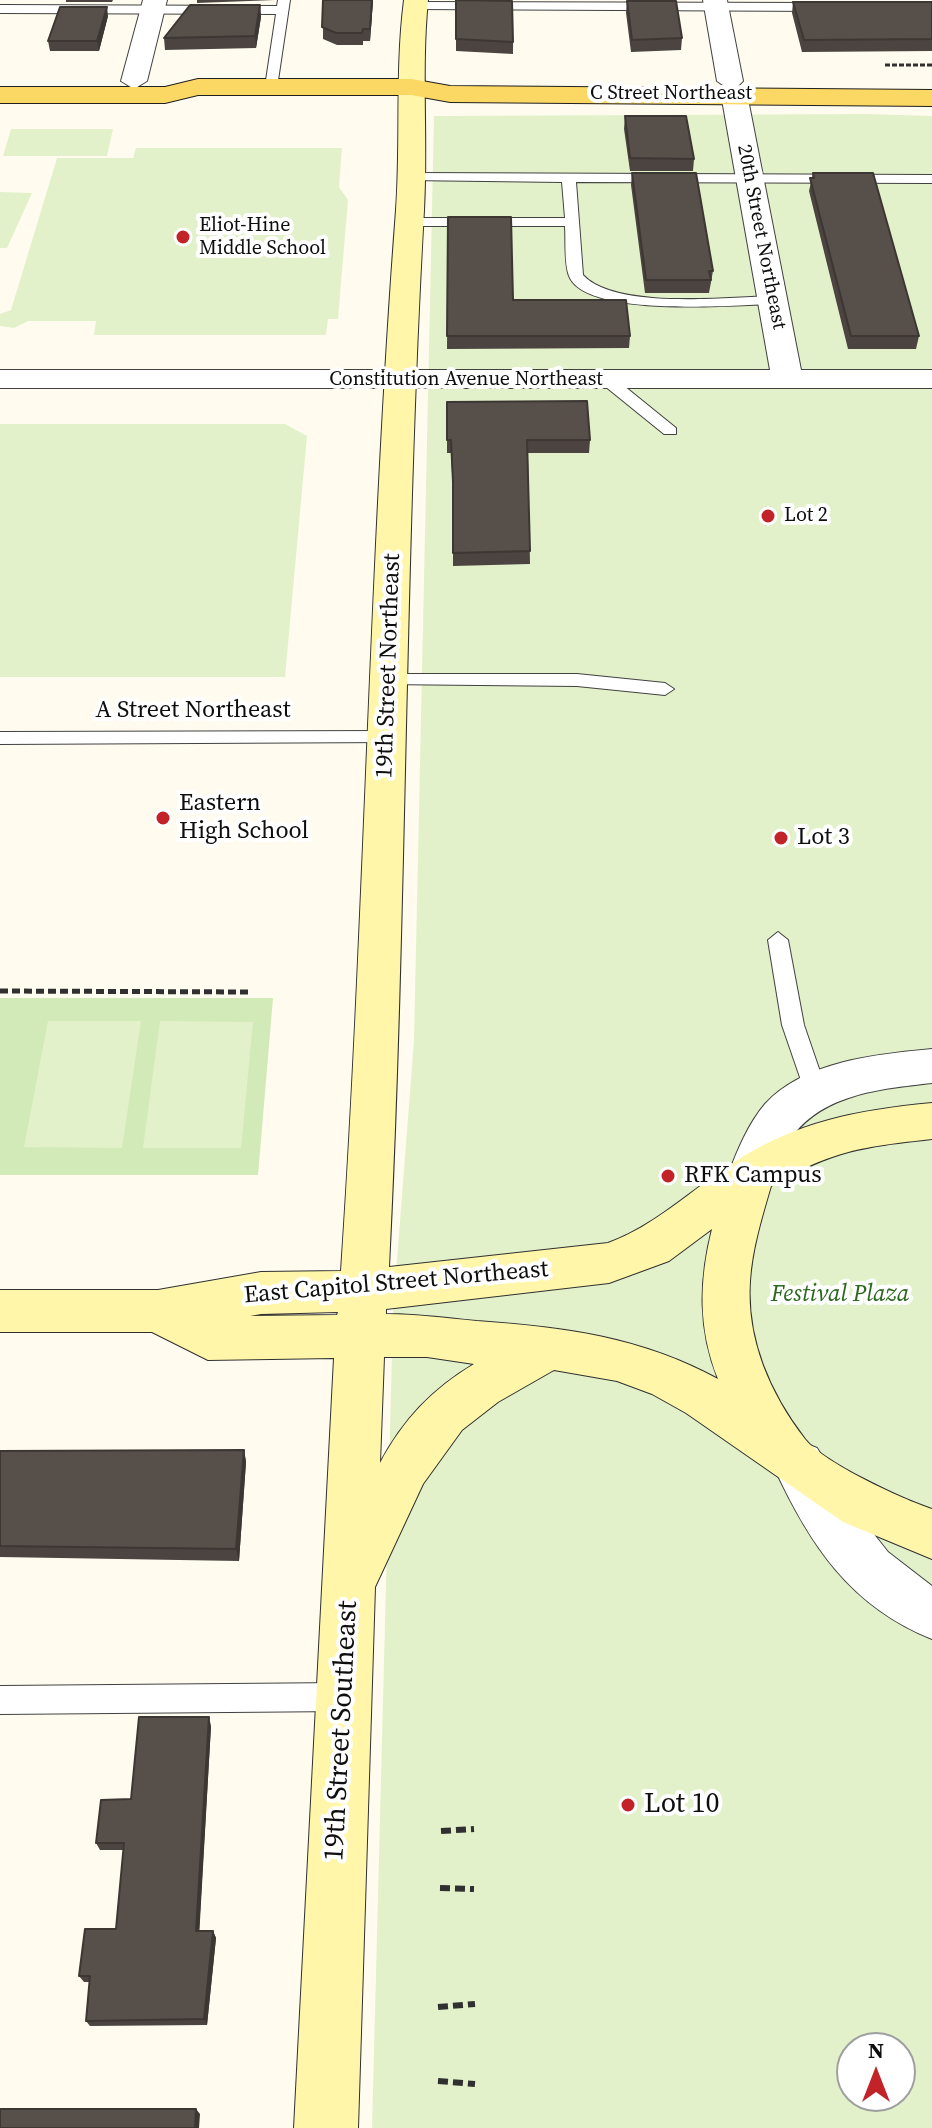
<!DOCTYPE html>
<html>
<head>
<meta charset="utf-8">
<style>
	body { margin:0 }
	#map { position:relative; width:932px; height:2128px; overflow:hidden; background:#fffcef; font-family:"Source Serif 4",serif }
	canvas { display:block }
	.north { position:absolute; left:836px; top:2032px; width:80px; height:80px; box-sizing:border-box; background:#fff; border:2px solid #9f9f9f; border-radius:50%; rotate:0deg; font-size:22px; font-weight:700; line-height:32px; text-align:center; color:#0e0e0e }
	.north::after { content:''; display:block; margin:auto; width:28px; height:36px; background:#c12329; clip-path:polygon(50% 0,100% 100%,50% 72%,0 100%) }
</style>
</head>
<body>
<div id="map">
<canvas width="932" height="2128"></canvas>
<div class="north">N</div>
</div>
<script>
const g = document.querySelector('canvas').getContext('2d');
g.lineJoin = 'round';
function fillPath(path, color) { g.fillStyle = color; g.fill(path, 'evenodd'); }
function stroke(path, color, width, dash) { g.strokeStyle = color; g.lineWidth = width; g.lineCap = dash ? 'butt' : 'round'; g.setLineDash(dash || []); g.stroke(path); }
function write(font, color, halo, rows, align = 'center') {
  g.font = font + ' "Source Serif 4",serif'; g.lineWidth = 8; g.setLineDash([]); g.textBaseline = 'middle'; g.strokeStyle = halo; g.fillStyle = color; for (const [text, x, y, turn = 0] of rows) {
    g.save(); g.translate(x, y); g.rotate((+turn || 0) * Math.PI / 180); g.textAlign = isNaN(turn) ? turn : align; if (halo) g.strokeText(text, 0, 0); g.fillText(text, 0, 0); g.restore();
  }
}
const green = new Path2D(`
	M0 998H273L258 1175H0Z`);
const pitch = new Path2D(`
	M867 114 932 116V2128H372L393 1312 414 1040 434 116ZM852 2048H900V2096H852Z
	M11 129H113L107 156H3Z
	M136 148H342L339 187 348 200 338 319H328L326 335H94L96 321H28L14 328 0 326V314L11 310 57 158H133Z
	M0 192 32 193 7 248H0Z
	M0 424H285L307 436 285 677H0Z
	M48 1021H141L122 1148 24 1147Z
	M160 1021 253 1022 241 1148H143Z`);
const pathFar2 = new Path2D(`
	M885 65H932`);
const pathFar1 = new Path2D(`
	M0 991 251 992`);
const path = new Path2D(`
	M441 1831 474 1829
	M440 1888 474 1889
	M438 2007 475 2004
	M438 2081 475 2084`);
const lane = new Path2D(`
	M278 0H290L277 87 271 91 265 87 276 14 0 13V5L277 6Z
	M416 2 823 3 829 7 823 11 412 9V3Z
	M412 173 932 175V183L576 182 583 275C615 310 728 297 773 296L780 300 773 304C735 305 585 318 569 276 564 263 566 241 565 226H408L401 222 408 218H565L562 182 407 180V174Z
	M601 377H613L676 428V434H664L601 383Z
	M389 674H577L665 683 674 689 665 695 577 686 382 684V676Z
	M387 731 396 737 394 742 0 744V732Z
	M778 932 788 940 804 1025 827 1092 824 1098H808L805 1092 782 1025 768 940Z
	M343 1683 353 1687 357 1697 353 1707 343 1711 0 1714V1686Z`);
const street = new Path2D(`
	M143 0H167L147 81 134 89 121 81Z
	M703 0H727L743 81 737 87 747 94 801 370H932V388H0V370H770L721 94 727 88 717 81Z
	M932 1049V1083C880 1089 818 1094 788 1143 779 1157 775 1174 767 1188L751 1194 735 1188 728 1175C737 1151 748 1124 765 1104 804 1061 878 1054 932 1049Z
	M799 1441 817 1448 858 1514 888 1552 932 1586V1639C850 1606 809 1544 773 1465L781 1448Z`);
const secondary = new Path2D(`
	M404 0H428C421 70 428 139 424 210 404 562 407 915 389 1267L608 1243C655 1226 691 1190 733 1163 796 1121 859 1110 932 1103V1139C861 1147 834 1150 771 1186 762 1217 752 1249 750 1281 746 1339 770 1394 805 1439 824 1463 902 1499 932 1509V1559L843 1522 686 1413 652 1394 617 1381 554 1370 498 1402 462 1430 423 1484 375 1587 358 2128H294L334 1358 208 1360 152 1332H0V1290H158L261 1272 341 1271C365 918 369 563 396 210 401 140 395 70 404 0ZM712 1229C699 1281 698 1329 718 1379 641 1337 564 1327 477 1321 446 1318 417 1314 386 1314V1309L609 1283 669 1261ZM338 1312 337 1315 250 1316 261 1314ZM384 1357H427L474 1364C432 1389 403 1420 380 1463Z`);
const primary = new Path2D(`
	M198 79H411L450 86 932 90V106L450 102 411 95H198L165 103H0V87H165Z`);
const wall = new Path2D(`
	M66 0H113L112 2H66Z
	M197 0H275L197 3Z
	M317 0H373L370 41H363V45H337L323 39V0Z
	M456 0 513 42V54L456 51Z
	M627 1 682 38 681 50 631 52 626 13Z
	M793 2H932V51L802 52 792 13Z
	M260 5 261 17 256 48 165 50 164 38Z
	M108 16 99 51H50L48 41Z
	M625 116 694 159 693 171H630L624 129Z
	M632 173 713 271 709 293H645L631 185Z
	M813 173 919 336 916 349H848L809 191Z
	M448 217 513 300 630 336 629 348 447 349Z
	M447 402 590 440 589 453H528L530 564 453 566V493L451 453H447Z
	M244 1450 246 1462 239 1561 0 1557V1451Z
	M211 1726 199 1931H213L216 1938 207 2025 90 2026 86 2021 90 1982H84L79 1976 116 1929 124 1850H100L96 1843Z`);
const shadedWall = new Path2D(`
	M372 0H373L370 41V29Z
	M260 5 261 17 256 48 255 36Z
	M107 7 108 16 99 51 97 41Z
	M244 1450 246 1462 239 1561 236 1549Z
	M209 1717 211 1726 199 1938 196 1931Z
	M213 1931 216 1938 207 2025 204 2019Z
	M196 2109 200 2114 199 2128H195Z`);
const building = new Path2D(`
	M323 0H372L370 29H363L362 33H336L322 27Z
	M456 0 512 1 513 42 456 39Z
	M627 1H676L682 38 632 40Z
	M793 2H932V39L804 40Z
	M190 5H260L255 36 164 38Z
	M60 7H107L97 41H48Z
	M625 116H686L694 159 630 158Z
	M632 173H696L713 271H709L711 280H646Z
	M813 173H873L919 336H851L810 178H814Z
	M448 217H511L513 300H626L630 336H447Z
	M587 401 590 440H527L530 551 453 553V482L451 440H447V402Z
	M244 1450 236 1549 0 1546V1451Z
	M139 1717H209L196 1931H213L204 2019 86 2021 90 1976H79L85 1929H116L124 1843H96L101 1800 131 1799Z
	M0 2109H196L195 2128H0Z`);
const markers = [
	[183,237,8,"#c12329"],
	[768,516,8,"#c12329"],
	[163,818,8,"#c12329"],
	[781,838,8,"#c12329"],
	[668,1176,8,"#c12329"],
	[628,1805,8,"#c12329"]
];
const farStreetnames = [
	["C Street Northeast",671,94],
	["20th Street Northeast",761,237,79],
	["Constitution Avenue Northeast",466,380]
];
const farPoinames = [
	["Eliot-Hine",199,226],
	["Middle School",199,249],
	["Lot 2",784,516]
];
const streetNames = [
	["19th Street Northeast",389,666,-88],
	["A Street Northeast",193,711],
	["East Capitol Street Northeast",396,1283,-5]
];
const poiNames = [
	["Eastern",179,804],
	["High School",179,832],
	["Lot 3",797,838],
	["RFK Campus",684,1176]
];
const parkNames = [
	["Festival Plaza",840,1295]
];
const nearStreetnames = [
	["19th Street Southeast",342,1731,-87]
];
const nearPoinames = [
	["Lot 10",644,1805]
];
fillPath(green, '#d1eab8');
fillPath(pitch, '#e3f1ca');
stroke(lane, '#414141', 2);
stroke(street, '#414141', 2);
stroke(secondary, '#303030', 2);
stroke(primary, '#1f1f1f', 2);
stroke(pathFar2, '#303030', 3, [5, 2]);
stroke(pathFar1, '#303030', 5, [8, 4]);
stroke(path, '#303030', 6, [10, 5]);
fillPath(lane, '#fff');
fillPath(street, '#fff');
fillPath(secondary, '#fff6aa');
fillPath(primary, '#fbd763');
fillPath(wall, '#4b4440');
fillPath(shadedWall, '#3d3734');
fillPath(building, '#574f4a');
stroke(building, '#3d3734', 2);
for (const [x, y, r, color] of markers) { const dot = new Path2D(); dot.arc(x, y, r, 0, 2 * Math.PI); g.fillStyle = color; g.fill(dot); stroke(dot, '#fff', 3); }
write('20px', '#0e0e0e', '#fff', farStreetnames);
write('20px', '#0e0e0e', '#fff', farPoinames, 'left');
write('24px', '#0e0e0e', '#fff', streetNames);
write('24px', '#0e0e0e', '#fff', poiNames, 'left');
write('italic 24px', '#2b671d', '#fff', parkNames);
write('28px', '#0e0e0e', '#fff', nearStreetnames);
write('28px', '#0e0e0e', '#fff', nearPoinames, 'left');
</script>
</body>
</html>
